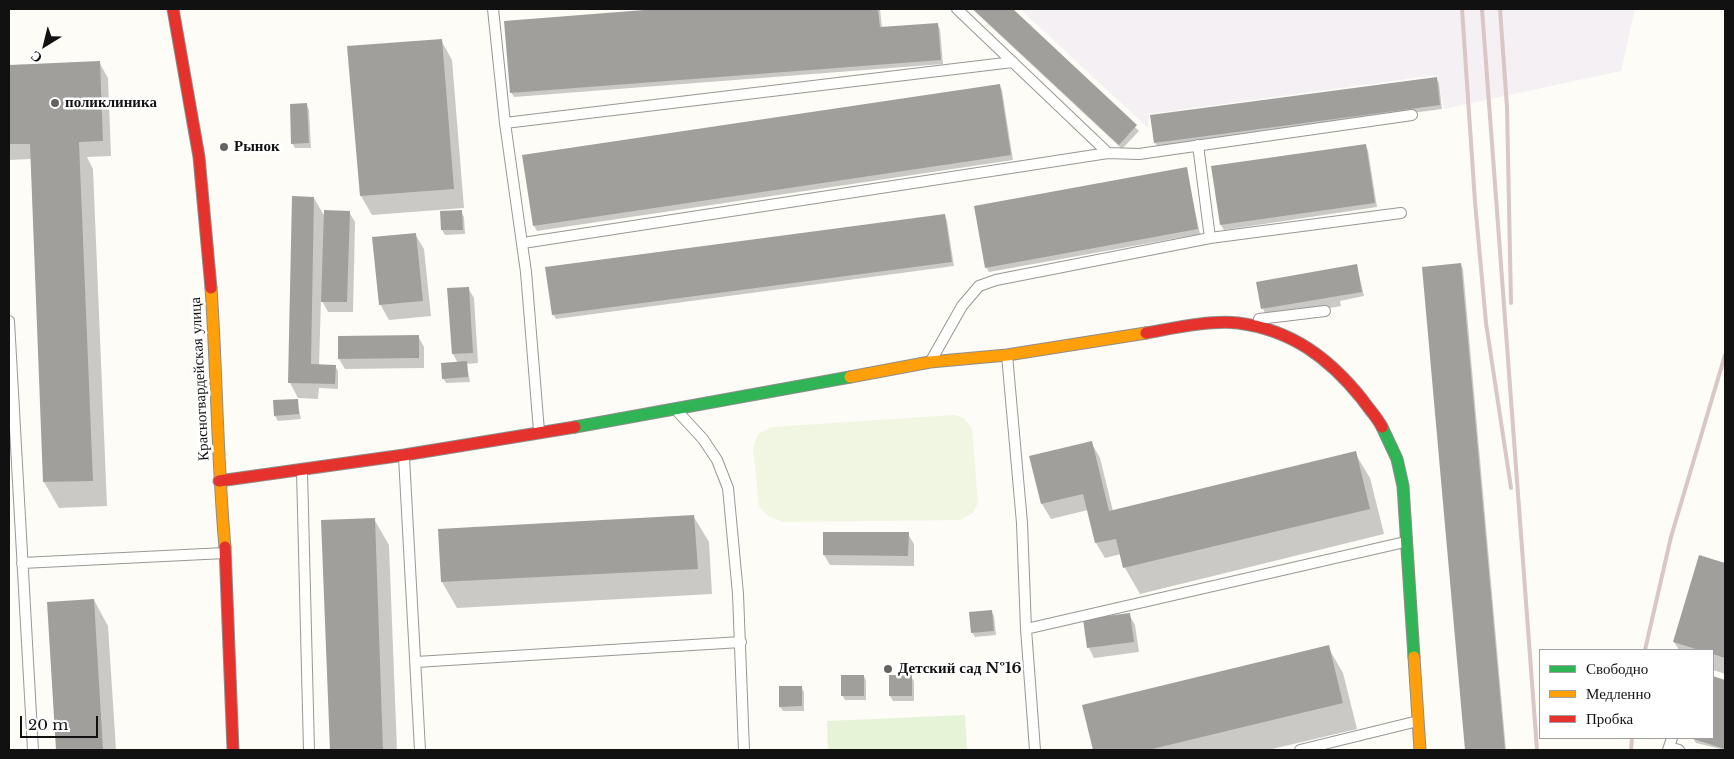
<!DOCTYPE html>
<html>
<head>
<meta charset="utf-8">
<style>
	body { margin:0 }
	#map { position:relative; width:1734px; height:759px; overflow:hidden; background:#fdfcf7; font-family:"Libre Baskerville",serif }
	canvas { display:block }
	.frame { position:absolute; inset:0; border:10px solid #111; pointer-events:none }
	.legend { position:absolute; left:1539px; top:649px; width:175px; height:90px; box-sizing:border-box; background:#fff; border:1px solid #a0a0a0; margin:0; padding:6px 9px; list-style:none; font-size:15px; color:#111 }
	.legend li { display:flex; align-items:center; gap:10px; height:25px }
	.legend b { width:25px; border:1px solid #a0a0a0 }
	.north { position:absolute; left:20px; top:20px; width:50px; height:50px; -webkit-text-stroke:4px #fff; paint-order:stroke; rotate:216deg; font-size:14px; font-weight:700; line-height:20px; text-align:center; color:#111 }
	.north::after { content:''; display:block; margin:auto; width:18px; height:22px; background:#111; clip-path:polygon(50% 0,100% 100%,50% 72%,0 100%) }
	.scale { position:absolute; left:20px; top:716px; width:78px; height:22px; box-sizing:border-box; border:2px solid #111; border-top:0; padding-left:6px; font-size:15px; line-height:18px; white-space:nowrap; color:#111; -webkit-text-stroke:4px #fff; paint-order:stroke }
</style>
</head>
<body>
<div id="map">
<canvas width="1734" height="759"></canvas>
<div class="frame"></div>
<ul class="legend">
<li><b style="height:6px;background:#30b455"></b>Свободно</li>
<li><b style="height:6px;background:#ff9f0a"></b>Медленно</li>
<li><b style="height:6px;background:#e5322d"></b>Пробка</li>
</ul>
<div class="north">С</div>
<div class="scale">20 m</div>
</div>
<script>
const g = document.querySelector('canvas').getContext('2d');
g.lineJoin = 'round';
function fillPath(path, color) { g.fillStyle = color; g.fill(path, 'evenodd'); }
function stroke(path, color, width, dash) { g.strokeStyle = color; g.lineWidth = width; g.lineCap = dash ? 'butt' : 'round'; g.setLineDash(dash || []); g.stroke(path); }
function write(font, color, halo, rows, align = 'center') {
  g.font = font + ' "Libre Baskerville",serif'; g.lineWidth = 5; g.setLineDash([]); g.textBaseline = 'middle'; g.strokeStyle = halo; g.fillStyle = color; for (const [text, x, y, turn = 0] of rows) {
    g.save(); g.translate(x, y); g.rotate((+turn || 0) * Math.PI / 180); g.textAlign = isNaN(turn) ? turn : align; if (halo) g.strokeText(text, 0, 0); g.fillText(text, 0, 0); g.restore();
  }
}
const industrial = new Path2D(`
	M1020 9H1635L1621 71 1444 109 1437 75 1149 114 1148 128Z`);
const green = new Path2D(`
	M965 715 967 750H828L827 721Z`);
const pitch = new Path2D(`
	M954 415 964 418 972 429 978 503 973 513 960 520 782 522 768 516 759 506 753 448 758 434 772 427Z`);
const shadow = new Path2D(`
	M673 9H880L882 28 937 24 940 29 943 64 514 97 511 92 505 22Z
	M972 9H1011L1139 131 1122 149Z
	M441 40 452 60 464 208 372 215 361 196Z
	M99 62 108 78 111 156 87 157 93 169 107 506 59 508 44 482 31 159 9 160V66Z
	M1436 78 1439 83 1442 109 1158 147 1155 143Z
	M999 85 1002 90 1013 160 537 231 534 226Z
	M307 105 309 110 311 148H295L292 143Z
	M1365 145 1368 150 1377 207 1224 230 1221 225 1212 167Z
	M1186 169 1200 234 989 272 986 267Z
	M314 198 325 217 349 212 355 222 353 312H328L321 299 319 366H335L338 371V389L319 388 318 399 298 398 290 383Z
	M461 212 464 217 465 234 445 235 442 230Z
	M945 216 947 221 954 266 556 319 553 314Z
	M415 234 424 249 431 316 389 320 380 304Z
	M1461 265 1463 269 1506 750H1466L1423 268Z
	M1357 266 1364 296 1340 301 1341 306 1268 319 1263 309Z
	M468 288 474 298 478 363 467 364 470 382 446 383 443 378 458 363 453 354Z
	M418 336 424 347V368L345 369 339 359Z
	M297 400 301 419 278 421 275 416Z
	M1091 442 1100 458 1113 511 1355 453 1370 478 1384 534 1140 594 1125 568 1121 554 1105 558 1096 543 1088 510 1051 519 1042 504 1030 457Z
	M694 517 709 542 712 594 457 608 442 582 439 530Z
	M374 519 389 545 397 750H331L323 521Z
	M824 533 908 534 914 544V566L830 565 824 555Z
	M1700 557 1725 564V674L1713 670V650H1679L1674 642Z
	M94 600 108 626 116 750H57L48 603Z
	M991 611 994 616 996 635 975 637 972 632Z
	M1129 614 1135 625 1139 652 1094 658 1089 648 1085 621Z
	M1328 647 1343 673 1357 729 1268 750H1095L1084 706Z
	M864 676 866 681V700H845L842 695Z
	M890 677H911L914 681V701H893L890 696Z
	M1713 677 1725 681V750L1696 743 1693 738H1713Z
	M801 687 804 692V711H783L780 707Z`);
const building = new Path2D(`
	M657 9H878L880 27 938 23 941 60 510 93 504 21Z
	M973 9H1013L1137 125 1119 145Z
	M442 39 454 189 360 196 347 46Z
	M100 61 103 141 79 142 93 481 43 482 30 144H9V65Z
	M1437 77 1440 105 1154 143 1150 115Z
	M1000 84 1011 155 533 226 522 155Z
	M307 103 309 143 291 144 290 104Z
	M1366 144 1375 203 1220 225 1211 166Z
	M1187 167 1198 229 985 268 974 206Z
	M292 196 314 197 311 364 336 365 335 384 288 383Z
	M324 210 350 211 347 302H321Z
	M462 210 463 230H441L440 211Z
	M945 214 952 262 552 315 545 267Z
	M416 233 423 301 379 305 372 237Z
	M1461 263 1505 750H1465L1422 267Z
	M1357 264 1362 292 1261 309 1256 282Z
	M469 287 473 353 452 354 447 288Z
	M419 335V358L338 359V336Z
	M467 361 468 377 442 379 441 363Z
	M298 399 299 414 274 416 273 400Z
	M1092 441 1109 511 1356 451 1370 509 1123 568 1116 539 1095 543 1083 494 1041 504 1029 456Z
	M694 515 698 569 441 582 438 529Z
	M375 518 383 750H330L321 520Z
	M823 532H909L908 556 823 555Z
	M1699 555 1725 563V658L1713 654V650H1699L1673 642Z
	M94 599 103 750H56L47 602Z
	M992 610 994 631 971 633 969 612Z
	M1130 613 1134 642 1087 648 1083 619Z
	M1329 645 1343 703 1148 750H1093L1082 705Z
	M841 675H864V696H841Z
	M889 675H912V696H889Z
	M1713 676 1725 680V749L1690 738H1713Z
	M779 686H802V706L779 707Z`);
const lane = new Path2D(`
	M493 9 505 123 526 272 539 431
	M957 9 1108 153 1139 154 1412 115
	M505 123 1013 62
	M1198 145 1210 238
	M523 243 1108 153
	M1259 319 1325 311
	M9 321 33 750
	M1007 355 1022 523 1026 629 1035 750
	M932 359 962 306 979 286 996 280 1210 238 1401 213
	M678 412 703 439 717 460 728 488 738 594 744 750
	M404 457 420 750
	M302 471 309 750
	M22 563 225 553
	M1026 629 1405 542
	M416 662 741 642
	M1669 747 1679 750
	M1300 750 1418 721
	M1668 750 1672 738`);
const fast = new Path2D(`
	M575 427 850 377
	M1382 427 1397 459 1403 486 1414 657`);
const slow = new Path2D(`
	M211 288C217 374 217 460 225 547
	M850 377 930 362 1007 355 1146 333
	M1414 657 1420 750`);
const jam = new Path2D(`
	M173 9 199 157 211 288
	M1146 333C1174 328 1210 320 1238 323 1292 330 1329 358 1362 399 1368 408 1377 417 1382 427
	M219 481 404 455 575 427
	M225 547 233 750`);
const rail = new Path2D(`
	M1462 9 1475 202 1486 323 1511 488
	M1482 9 1537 750
	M1500 9 1507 107 1511 303
	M1645 650 1671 537 1725 355
	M1631 750 1632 738`);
const markers = [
	[55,103,5,"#646362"],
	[224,147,5,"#646362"],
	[888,669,5,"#646362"]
];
const poiNames = [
	["поликлиника",65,103],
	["Рынок",234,147],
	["Детский сад №16",898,669]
];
const streetNames = [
	["Красногвардейская улица",200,379,-93]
];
fillPath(industrial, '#f5f0f3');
fillPath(green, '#e7f3d7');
fillPath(pitch, '#f0f6e1');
fillPath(shadow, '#0003');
fillPath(building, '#a19f9c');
stroke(lane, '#979795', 12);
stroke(fast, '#8e8d8b', 13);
stroke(slow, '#8e8d8b', 13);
stroke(jam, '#8e8d8b', 13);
stroke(lane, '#fffffe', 10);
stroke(fast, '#30b455', 11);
stroke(slow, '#ff9f0a', 11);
stroke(jam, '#e5322d', 11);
stroke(rail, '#d9c6c7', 4);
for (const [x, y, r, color] of markers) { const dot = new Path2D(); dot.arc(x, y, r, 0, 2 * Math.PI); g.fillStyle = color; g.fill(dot); stroke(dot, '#fff', 2); }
write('bold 15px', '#111', '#fff', poiNames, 'left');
write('15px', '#111', '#fff', streetNames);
</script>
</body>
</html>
